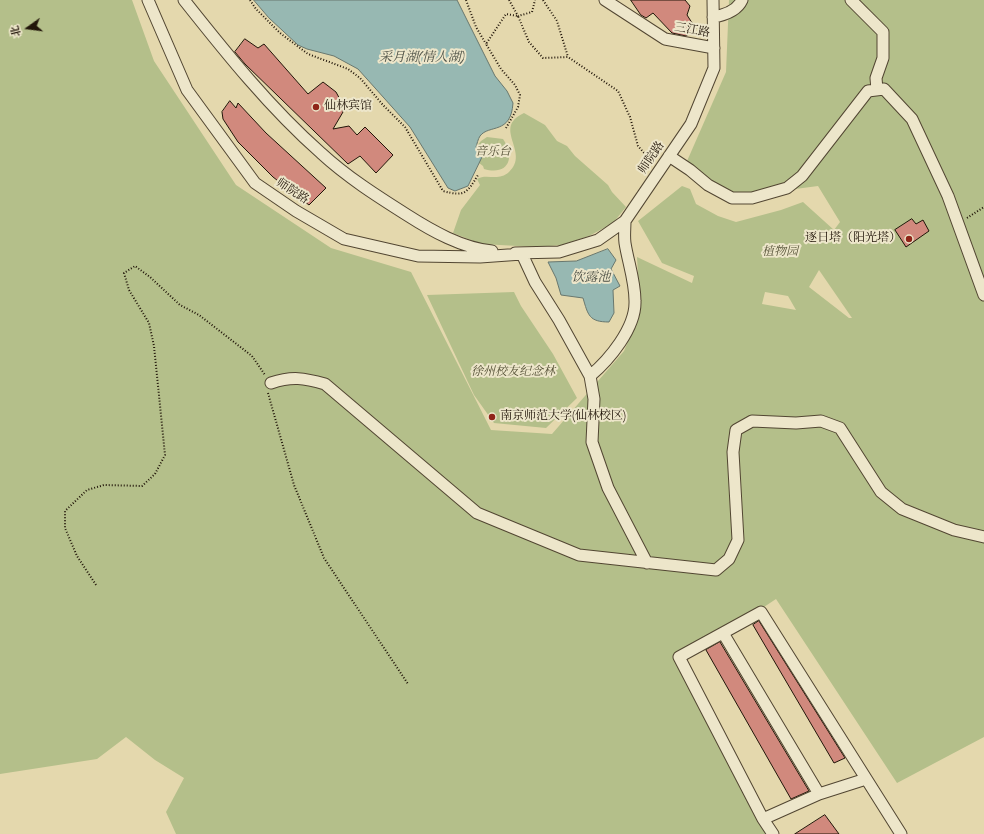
<!DOCTYPE html>
<html>
<head>
<meta charset="utf-8">
<style>
	body { margin:0 }
	#map { position:relative; width:984px; height:834px; overflow:hidden; background:#e4d8ad; font-family:"IM FELL English","Noto Serif SC",serif }
	canvas { display:block }
	.north { position:absolute; left:8px; top:8px; width:40px; height:40px; -webkit-text-stroke:3px #ede6ca; paint-order:stroke; rotate:256deg; font-size:11px; font-weight:700; line-height:16px; text-align:center; color:#211509 }
	.north::after { content:''; display:block; margin:auto; width:14px; height:18px; background:#211509; clip-path:polygon(50% 0,100% 100%,50% 72%,0 100%) }
</style>
</head>
<body>
<div id="map">
<canvas width="984" height="834"></canvas>
<div class="north">北</div>
</div>
<script>
const g = document.querySelector('canvas').getContext('2d');
g.lineJoin = 'round';
function fillPath(path, color) { g.fillStyle = color; g.fill(path, 'evenodd'); }
function stroke(path, color, width, dash) { g.strokeStyle = color; g.lineWidth = width; g.lineCap = dash ? 'butt' : 'round'; g.setLineDash(dash || []); g.stroke(path); }
function write(font, color, halo, rows, align = 'center') {
  g.font = font + ' "IM FELL English","Noto Serif SC",serif'; g.lineWidth = 4; g.setLineDash([]); g.textBaseline = 'middle'; g.strokeStyle = halo; g.fillStyle = color; for (const [text, x, y, turn = 0] of rows) {
    g.save(); g.translate(x, y); g.rotate((+turn || 0) * Math.PI / 180); g.textAlign = isNaN(turn) ? turn : align; if (halo) g.strokeText(text, 0, 0); g.fillText(text, 0, 0); g.restore();
  }
}
const green = new Path2D(`
	M0 0H132L154 61 236 185 331 248 411 272 491 430 552 434 624 351 640 313 637 257 692 283 694 276 662 263 638 221 682 186 690 189 696 204 718 216 736 222 781 210 803 202 834 230 840 222 818 186 742 196 684 168 726 72 729 0H984V737L897 783 776 599 681 662 766 834H176L166 812 184 778 155 760 126 737 97 759 0 774ZM819 270 852 318H849L809 287ZM765 292 788 296 796 310 762 304Z
	M524 113 545 125 557 141 567 146 575 156 608 185 612 192 626 207 613 223 589 236 562 245 537 247 481 244 453 233 461 210 480 185 477 179C487 173 498 182 509 172 531 152 491 128 524 113Z
	M487 137 503 139C516 158 508 176 484 169L483 166 479 163 476 147 481 141Z
	M514 292 521 306 553 354 577 398 546 428 494 423 474 395 427 295Z`);
const water = new Path2D(`
	M254 0H457L495 76 507 91 513 103C511 135 489 124 480 136 478 139 477 144 476 147L482 157 468 186 455 191 448 188 410 127 358 69 334 56 307 49 298 45 269 18Z
	M608 249 616 260 611 269 620 286 613 290 614 313 609 322C589 322 588 315 583 298L561 295 556 278 548 262 576 261Z`);
const building = new Path2D(`
	M631 0H685L690 6 687 15 696 29 686 36 672 33 653 13 646 18 641 15Z
	M245 39 258 48 264 44 308 94 323 82 336 92 342 103 343 112 333 129 349 126 357 135 365 127 393 155 376 173 360 156 348 164 245 64 235 52Z
	M230 101 236 108 238 103 266 133 326 188 309 205 273 177 238 142 223 119 222 112Z
	M912 219 916 224 923 220 929 231 906 247 895 230Z
	M759 621 845 758 834 763 753 625Z
	M720 642 809 791 791 799 706 650Z
	M825 815 839 834H795Z`);
const path = new Path2D(`
	M250 0 256 9 280 33 308 54 348 69 360 78 383 105 405 127 443 191C465 197 467 193 478 175
	M466 0 476 27 486 44
	M509 0 518 16 532 12 535 0
	M543 0 557 21 568 57
	M506 128 518 107 520 95 515 85 501 69 486 44 506 14 518 16 529 42 543 58 568 57 618 91 630 117 638 146 652 162
	M967 218 984 207
	M268 393 294 485 324 558 408 684
	M96 585 77 556 65 528V511L87 490 104 485 142 486 155 474 165 455 154 346 149 323 129 290 124 273 135 266 150 277 180 305 199 315 252 356 265 375`);
const minor = new Path2D(`
	M148 0 187 90 255 183 296 211 344 239 418 256 480 257 522 254 535 282 559 320 590 376 594 399 592 442 608 488 647 563
	M184 0C226 53 270 108 321 153 347 177 377 196 407 215 432 231 462 248 492 251
	M605 0 665 39 714 48
	M851 0 883 32V58L876 78 877 90
	M713 17C725 15 737 11 742 0
	M669 156 690 170 708 185 732 198H752L787 188 802 176 868 91 884 89 912 119 948 196 984 295
	M515 253 559 252 598 240 625 221 691 124 714 68 713 0
	M590 376C609 360 636 328 635 301 635 281 628 262 625 243 624 236 625 228 625 221
	M271 383C292 376 304 378 325 384L477 513 579 555 716 570 729 559 738 540 733 452 736 430 752 421 796 423 821 421 840 428 881 492 902 509 954 530 984 537
	M723 633 819 794
	M763 819 679 657 761 612 901 834
	M773 834 763 819 819 794 866 779`);
const markers = [
	[316,107,4,"#8f2418"],
	[909,239,4,"#8f2418"],
	[492,417,4,"#8f2418"]
];
const streetNames = [
	["三江路",692,31,10],
	["师院路",652,158,-56],
	["师院路",292,192,33]
];
const poiNames = [
	["仙林宾馆",324,107],
	["逐日塔（阳光塔）",901,239,"right"],
	["南京师范大学(仙林校区)",500,417]
];
const parkNames = [
	["音乐台",493,153],
	["植物园",780,253],
	["徐州校友纪念林",513,373]
];
const waterNames = [
	["采月湖(情人湖)",422,58],
	["饮露池",591,278]
];
fillPath(green, '#b4bf8a');
fillPath(water, '#97b8b2');
stroke(water, '#68776e', 1);
fillPath(building, '#d1897d');
stroke(building, '#211509', 1);
stroke(minor, '#524632', 13);
stroke(path, '#211509', 2, [1, 2]);
stroke(minor, '#ede6ca', 11);
for (const [x, y, r, color] of markers) { const dot = new Path2D(); dot.arc(x, y, r, 0, 2 * Math.PI); g.fillStyle = color; g.fill(dot); stroke(dot, '#ede6ca', 1.5); }
write('12px', '#211509', '#ede6ca', streetNames);
write('12px', '#211509', '#ede6ca', poiNames, 'left');
write('italic 12px', '#545036', '#ede6ca', parkNames);
write('italic 13px', '#4a4e44', '#ede6ca', waterNames);
</script>
</body>
</html>
